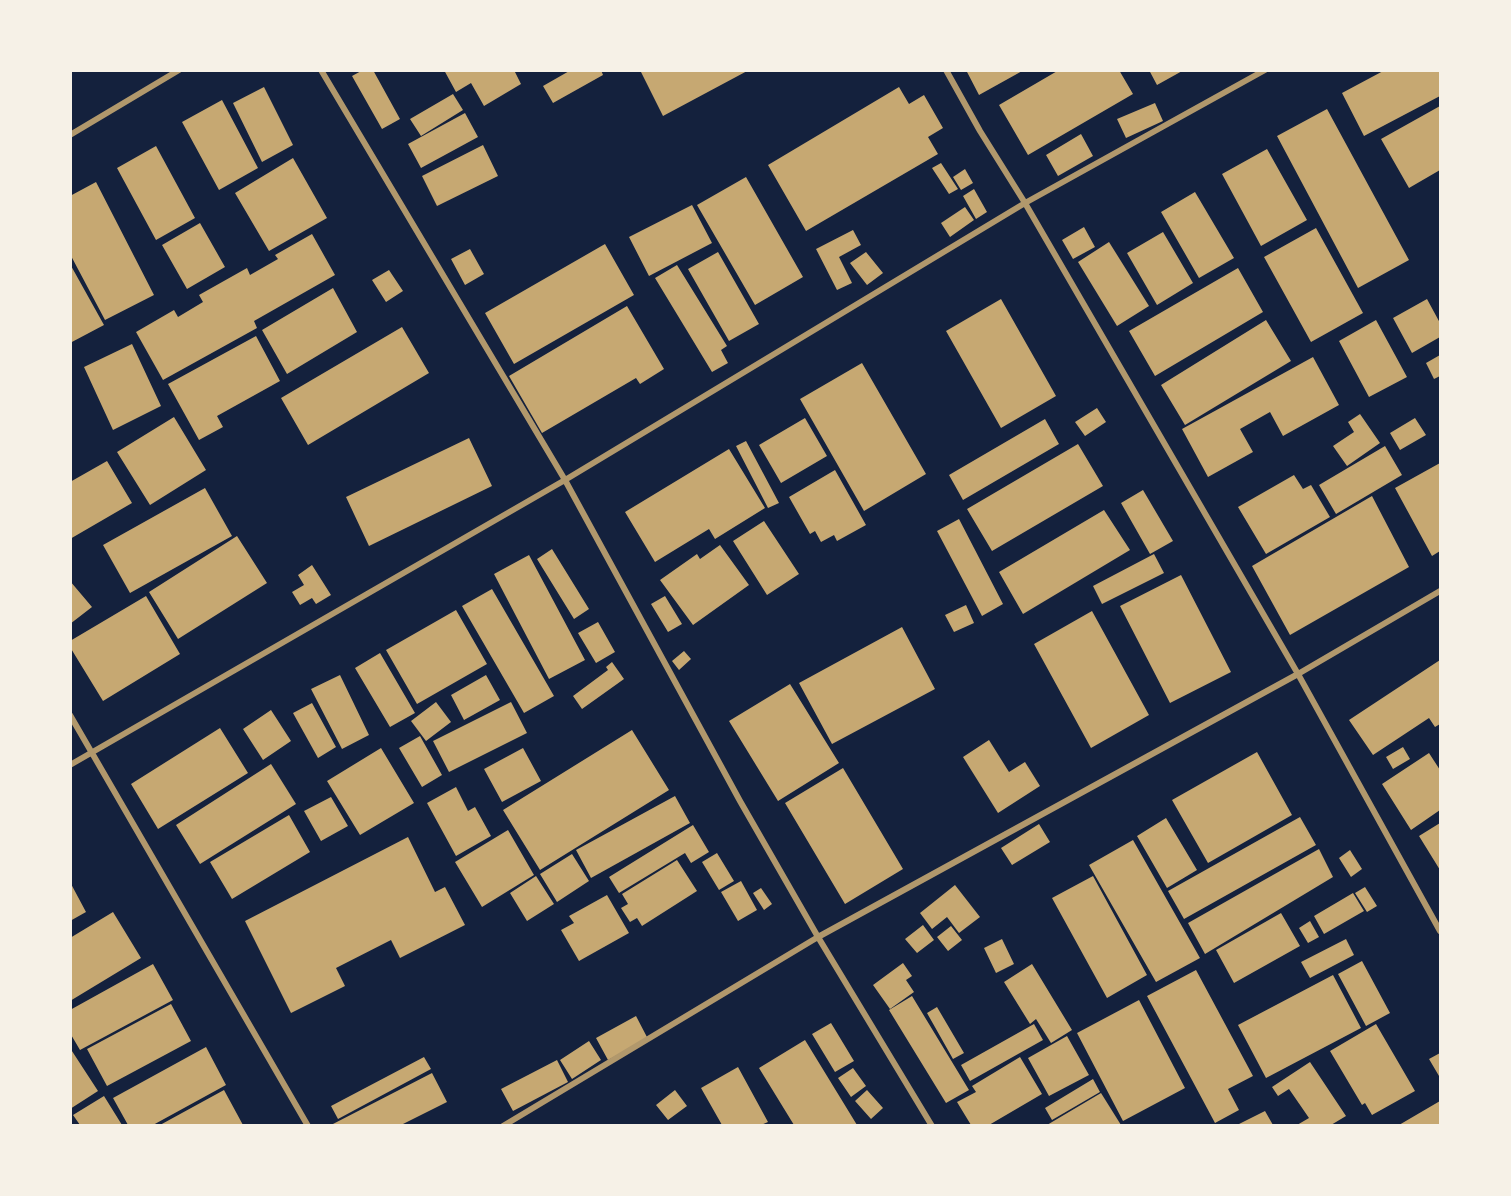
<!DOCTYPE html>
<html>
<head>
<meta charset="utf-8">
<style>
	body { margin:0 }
	#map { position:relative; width:1511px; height:1196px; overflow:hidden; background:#14213d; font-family:Ubuntu,sans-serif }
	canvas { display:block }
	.frame { position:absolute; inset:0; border:72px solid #f6f1e7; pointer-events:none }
</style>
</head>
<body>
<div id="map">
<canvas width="1511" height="1196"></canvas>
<div class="frame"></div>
</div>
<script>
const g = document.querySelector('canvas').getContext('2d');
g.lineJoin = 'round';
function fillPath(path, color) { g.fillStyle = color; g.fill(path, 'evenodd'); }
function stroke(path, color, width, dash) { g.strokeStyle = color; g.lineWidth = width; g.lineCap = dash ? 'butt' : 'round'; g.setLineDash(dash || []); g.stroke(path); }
const building = new Path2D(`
	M363 70H373L400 119 382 129 352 76Z
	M444 70H514L521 84 484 106 471 83 456 92Z
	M571 70H601L603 75 553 103 543 86Z
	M640 70H749L663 116Z
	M966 70H1024L979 95Z
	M1059 70H1119L1133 94 1028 155 999 105Z
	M1149 70H1184L1157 85Z
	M1385 70H1440V96L1364 136 1342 93Z
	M264 87 293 145 262 162 233 103Z
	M899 87 909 104 924 95 943 128 928 137 938 154 806 231 768 165Z
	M453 94 463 110 421 136 410 119Z
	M222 100 258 168 219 190 182 122Z
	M1155 103 1163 121 1126 138 1117 119Z
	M1440 106V170L1409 188 1381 139Z
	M1327 109 1409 260 1358 288 1277 136Z
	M465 113 478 137 421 168 408 144Z
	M1081 134 1093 156 1058 176 1046 155Z
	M483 145 498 176 437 206 422 176Z
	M156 146 195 218 156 240 117 168Z
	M1267 149 1307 220 1261 246 1222 174Z
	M293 158 327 218 269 251 235 193Z
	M941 163 958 189 949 194 932 168Z
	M965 169 973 183 961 190 953 177Z
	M746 177 803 277 755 305 697 205Z
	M96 182 154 295 105 320 70 254V196Z
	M974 189 987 212 976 219 963 196Z
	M1195 192 1234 258 1199 278 1161 212Z
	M692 205 712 243 649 276 629 237Z
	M965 207 974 220 950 237 941 223Z
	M200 223 225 267 187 289 162 245Z
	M1084 227 1095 247 1073 259 1062 240Z
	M1316 228 1363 313 1311 342 1264 257Z
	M853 230 861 245 839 257 852 283 837 290 816 249Z
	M1163 232 1193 283 1157 305 1127 253Z
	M312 234 335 275 254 321 257 328 163 380 136 332 174 310 178 317 203 302 199 295 247 268 250 275 278 259 275 255Z
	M1109 242 1149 306 1117 326 1078 262Z
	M605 244 634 295 514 364 485 313Z
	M470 249 484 274 465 285 451 259Z
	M718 252 759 324 729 341 688 269Z
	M866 252 883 273 867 285 850 263Z
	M70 264 104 325 70 343Z
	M677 265 727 346 721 350 728 363 712 372 655 278Z
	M1238 268 1263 312 1155 376 1129 331Z
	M389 270 403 291 386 302 372 280Z
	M333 288 357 332 287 374 262 330Z
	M1001 299 1056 396 1001 428 946 331Z
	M1427 299 1440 323V337L1412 353 1393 318Z
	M627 306 664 369 640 384 636 378 542 433 509 376Z
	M1266 320 1291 361 1185 425 1161 385Z
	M1376 320 1407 377 1369 397 1339 341Z
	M402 327 429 373 308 445 281 398Z
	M256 336 280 381 217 416 223 427 199 440 168 384Z
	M132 344 161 406 113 430 84 367Z
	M1440 355V376L1434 379 1426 363Z
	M1313 357 1339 405 1283 436 1270 412 1240 429 1253 452 1208 477 1182 429Z
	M862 363 926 474 864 511 800 399Z
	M1097 408 1106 422 1085 436 1075 422Z
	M1360 414 1380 443 1347 466 1333 446 1354 432 1348 422Z
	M174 417 206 470 150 505 117 452Z
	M805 418 827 456 781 483 759 445Z
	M1415 418 1426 435 1400 450 1390 433Z
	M1045 419 1059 444 963 500 949 475Z
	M469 438 492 486 369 546 346 497Z
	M746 441 779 503 768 508 736 446Z
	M1078 444 1103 486 992 551 967 509Z
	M1385 446 1402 475 1336 514 1319 485Z
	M729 449 765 508 715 539 709 529 655 562 625 512Z
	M107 461 132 503 70 539V482Z
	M1440 463V551L1432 556 1395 488Z
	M835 470 866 525 837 541 834 535 821 542 815 531 810 534 789 497Z
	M1294 475 1303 489 1311 485 1330 517 1266 554 1238 507Z
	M205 488 232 536 130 593 103 545Z
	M1143 490 1173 541 1150 554 1121 503Z
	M1372 496 1409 567 1290 635 1252 566Z
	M1104 510 1130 550 1023 614 999 572Z
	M959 519 1003 604 982 616 937 531Z
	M764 521 799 574 767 595 733 541Z
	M237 536 267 583 178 639 149 592Z
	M720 545 749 585 693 625 660 580 697 554 700 559Z
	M552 549 589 609 574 619 537 559Z
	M1154 554 1164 573 1102 604 1093 586Z
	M529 555 585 660 549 679 494 574Z
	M312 565 331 595 316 604 312 598 300 605 292 592 304 585 298 575Z
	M1181 575 1231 672 1170 703 1120 606Z
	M70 581 92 607 70 624Z
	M492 589 554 696 524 713 462 606Z
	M146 596 180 654 103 701 70 647V641Z
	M665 596 682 624 668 632 651 604Z
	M966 605 974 623 954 632 945 615Z
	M456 610 487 664 417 704 386 650Z
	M1092 611 1149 715 1091 748 1034 644Z
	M598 622 615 652 596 663 578 633Z
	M902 627 935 689 832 744 799 683Z
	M684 651 691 659 679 670 672 661Z
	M380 653 415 713 390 727 355 668Z
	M1440 660V724L1435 727 1429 718 1373 755 1349 720Z
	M612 662 624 679 582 709 573 696 608 670 606 667Z
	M340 675 369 735 342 749 311 689Z
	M486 675 500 700 464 720 451 695Z
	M790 684 839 763 778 801 729 721Z
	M436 702 451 722 426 741 411 721Z
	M511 702 527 733 449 772 433 741Z
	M312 703 336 747 318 758 293 713Z
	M271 710 291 741 263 760 243 729Z
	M220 728 248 773 158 829 131 784Z
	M632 730 669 790 540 870 503 810Z
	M420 736 442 775 422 787 399 748Z
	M989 740 1009 772 1025 762 1040 786 998 813 963 757Z
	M1403 747 1410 759 1393 769 1386 757Z
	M381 748 414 803 360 835 327 781Z
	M523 748 541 781 502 802 484 769Z
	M1257 752 1292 815 1208 863 1172 800Z
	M1429 753 1440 770V810L1411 830 1382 784Z
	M271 764 296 804 200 864 176 825Z
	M843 768 903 869 845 904 785 803Z
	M456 787 468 811 475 807 491 836 456 856 427 803Z
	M675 796 690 823 591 878 576 850Z
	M331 797 348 826 321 841 304 811Z
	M289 815 310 852 232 899 210 862Z
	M1300 817 1316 845 1184 919 1168 891Z
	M1166 818 1197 870 1167 888 1137 836Z
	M1440 823V870L1419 836Z
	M1039 824 1050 842 1012 865 1001 848Z
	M693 825 709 852 691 863 685 853 619 893 609 877Z
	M508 830 534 875 482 907 455 862Z
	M408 837 435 892 445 887 465 925 400 958 391 940 336 968 345 986 291 1013 245 921Z
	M1133 840 1200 958 1156 982 1089 865Z
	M1319 849 1333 877 1205 954 1188 923Z
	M1350 850 1362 869 1351 877 1339 858Z
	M717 853 734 881 719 890 702 862Z
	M572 854 589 881 557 902 540 874Z
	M677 860 697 891 642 926 637 918 630 922 621 908 628 904 622 894Z
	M536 876 554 904 527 921 510 893Z
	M1093 876 1147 975 1107 998 1052 898Z
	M741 881 757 910 738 921 721 892Z
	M70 882 86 912 70 921Z
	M955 885 980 917 959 933 947 917 932 929 920 913Z
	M1365 887 1377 906 1367 912 1355 893Z
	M761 888 772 904 764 910 753 893Z
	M1353 893 1364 911 1324 934 1314 916Z
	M607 895 629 933 579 961 561 930 574 923 569 916Z
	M113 912 141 958 70 1001V938Z
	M1281 913 1300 946 1234 983 1216 950Z
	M1310 921 1319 937 1308 943 1299 928Z
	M923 925 934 940 917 953 905 939Z
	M951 926 962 940 948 951 937 937Z
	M1002 939 1014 964 996 973 984 948Z
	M1346 939 1354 955 1310 978 1301 962Z
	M1362 961 1390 1013 1366 1026 1338 974Z
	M903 963 912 976 906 980 914 992 890 1009 873 985Z
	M153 964 173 1000 80 1050 70 1033V1010Z
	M1032 964 1072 1030 1051 1043 1036 1019 1030 1024 1004 982Z
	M1196 970 1253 1076 1228 1089 1239 1110 1215 1123 1147 996Z
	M1333 975 1361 1028 1266 1078 1238 1025Z
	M912 996 969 1090 946 1103 889 1010Z
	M1139 1000 1185 1088 1123 1121 1077 1033Z
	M171 1004 191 1041 107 1086 87 1049Z
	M937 1007 964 1053 953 1059 927 1013Z
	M636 1016 648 1039 608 1060 596 1038Z
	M831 1023 854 1061 835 1072 812 1034Z
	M1034 1024 1043 1040 970 1081 961 1065Z
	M1376 1024 1415 1091 1372 1115 1365 1103 1362 1105 1330 1051Z
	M1067 1036 1089 1075 1049 1096 1028 1058Z
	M805 1040 857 1125H794L759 1068Z
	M589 1041 601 1060 572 1079 560 1060Z
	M206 1047 226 1085 153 1125H128L113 1098Z
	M70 1048 98 1091 70 1109Z
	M1440 1053V1075L1439 1076 1429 1059Z
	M424 1057 431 1069 338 1119 331 1106Z
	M1020 1057 1042 1094 989 1125H971L957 1102 976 1092 972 1086Z
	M557 1060 568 1082 513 1111 501 1089Z
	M1310 1062 1346 1116 1331 1125H1297L1309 1118 1289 1089 1278 1096 1272 1087Z
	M738 1067 768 1122 761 1125H722L701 1088Z
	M853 1068 866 1086 851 1097 838 1078Z
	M432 1073 447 1102 401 1125H331Z
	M1093 1079 1100 1092 1052 1120 1045 1108Z
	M224 1090 243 1125H160Z
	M675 1090 687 1106 668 1120 656 1105Z
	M867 1090 883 1108 871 1119 855 1101Z
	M1101 1093 1121 1125H1047Z
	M104 1096 122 1125H80L73 1115Z
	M1440 1101V1125H1399Z
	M1265 1111 1273 1125H1237Z`);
const minor = new Path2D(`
	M321 70 565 480 740 801 818 937 932 1126
	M946 70 980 131 1025 203 1298 674 1440 931
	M70 135 179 70
	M70 715 308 1126
	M70 765 565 480 1025 203 1265 70
	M503 1126 818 937 1298 674 1440 591`);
fillPath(building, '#c6a872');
stroke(minor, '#b1986c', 6);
</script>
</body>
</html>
